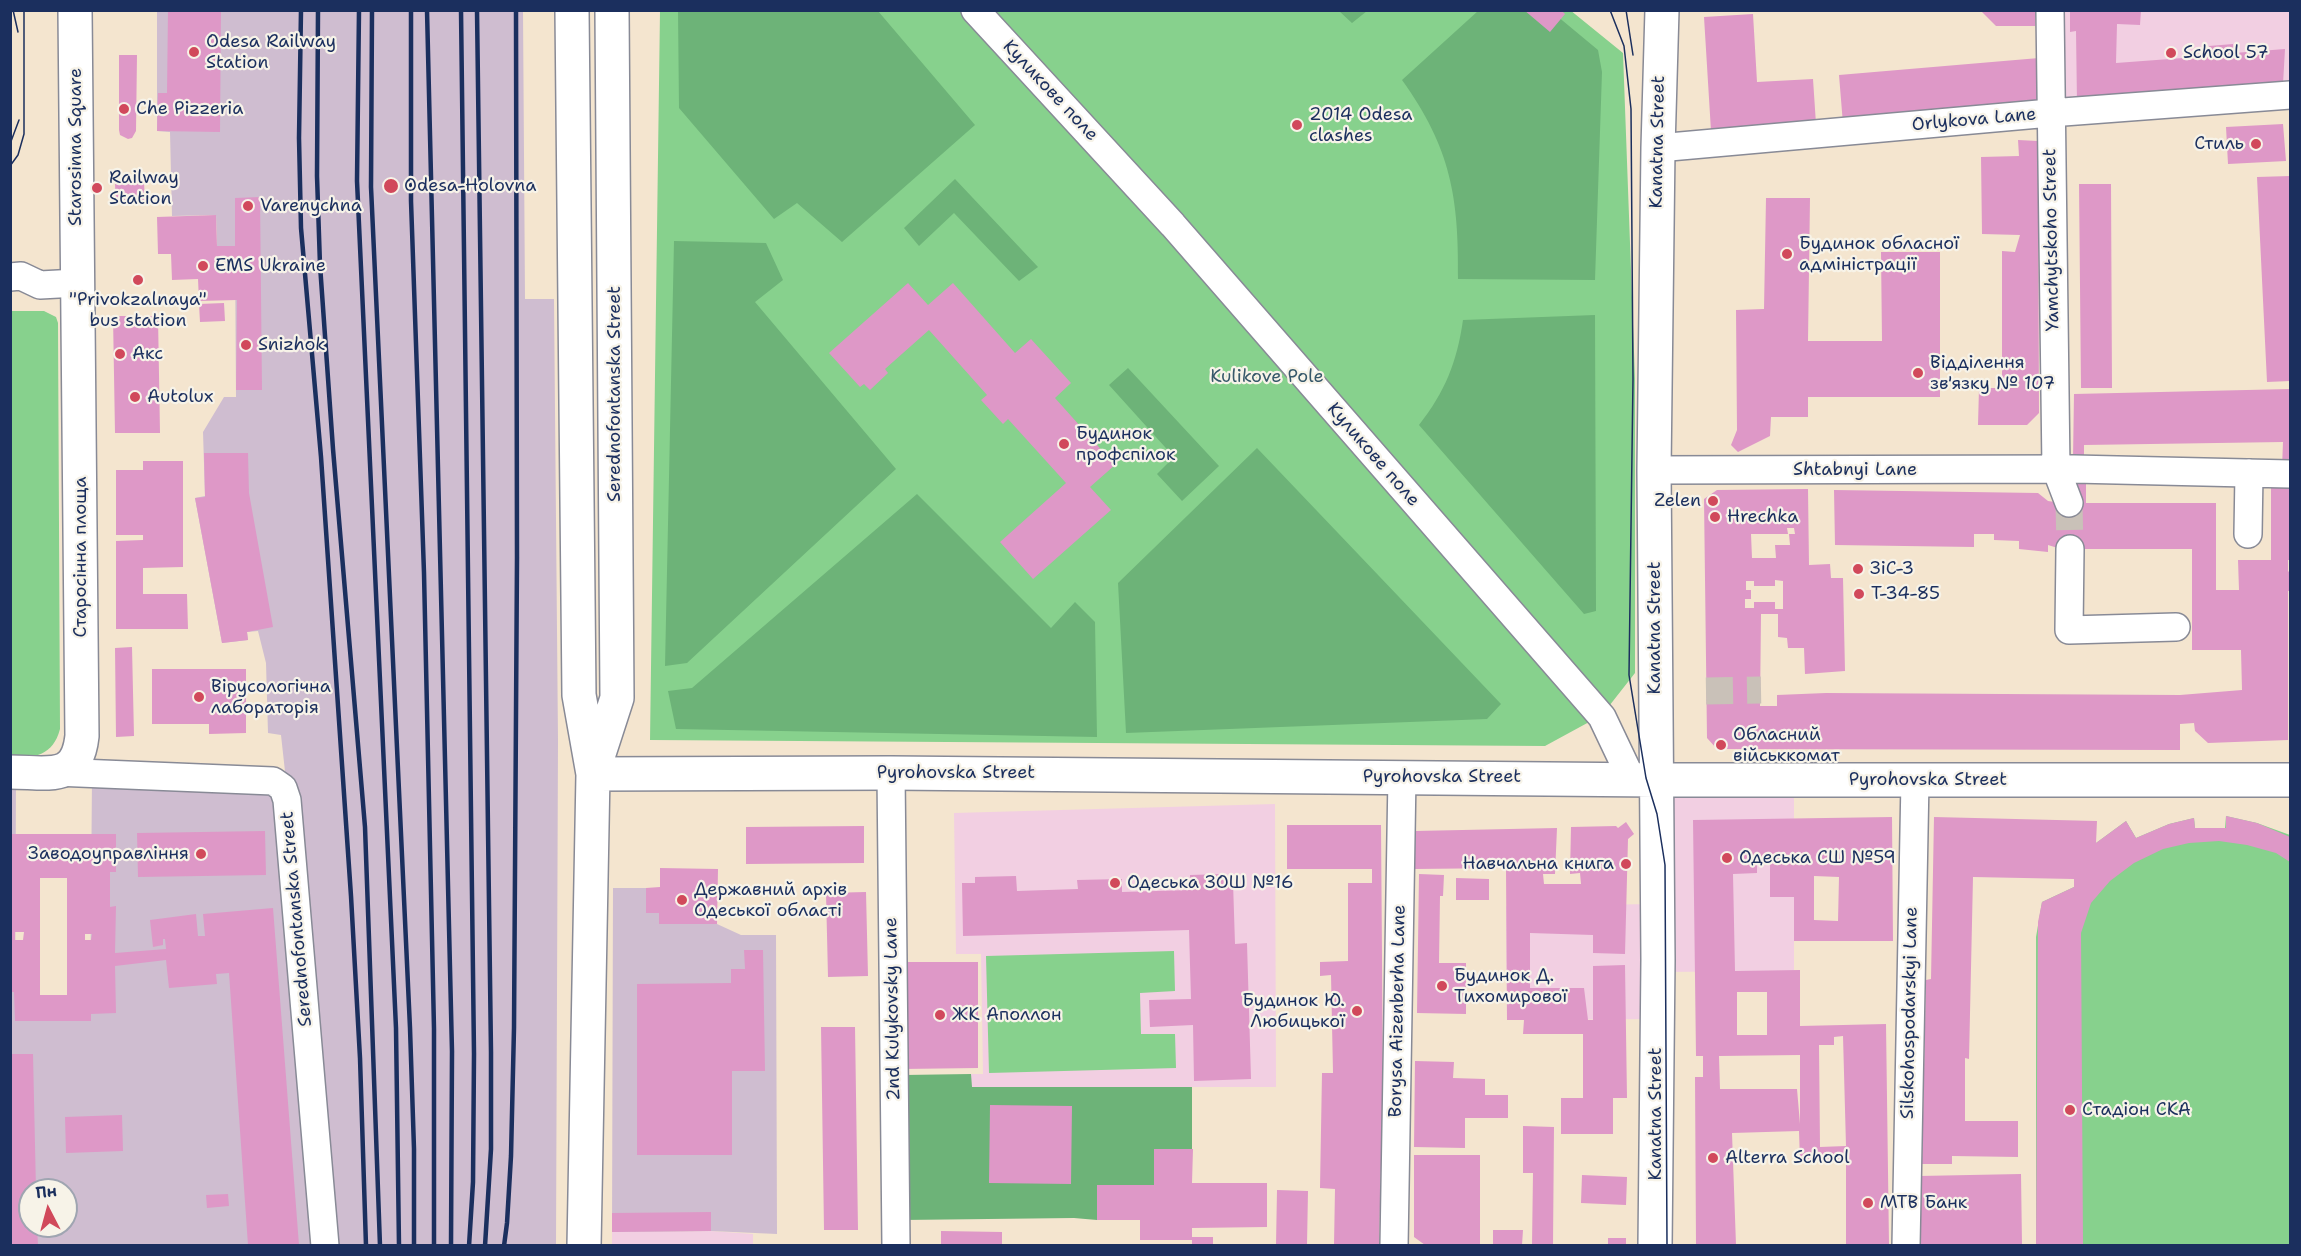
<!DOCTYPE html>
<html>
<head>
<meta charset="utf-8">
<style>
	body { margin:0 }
	#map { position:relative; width:2301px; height:1256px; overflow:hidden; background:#f4e5cf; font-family:"Shantell Sans",sans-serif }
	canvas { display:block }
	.frame { position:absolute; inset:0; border:12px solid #1b2f5e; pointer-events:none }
	.north { position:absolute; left:18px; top:1178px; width:60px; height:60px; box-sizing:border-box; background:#f7f3e8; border:2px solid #9fa5b1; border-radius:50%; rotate:354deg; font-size:16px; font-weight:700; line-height:24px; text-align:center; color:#1b2f5e }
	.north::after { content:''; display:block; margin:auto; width:21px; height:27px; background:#d1495b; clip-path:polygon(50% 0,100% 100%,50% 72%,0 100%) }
</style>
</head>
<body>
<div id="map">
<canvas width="2301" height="1256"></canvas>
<div class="frame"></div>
<div class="north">Пн</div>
</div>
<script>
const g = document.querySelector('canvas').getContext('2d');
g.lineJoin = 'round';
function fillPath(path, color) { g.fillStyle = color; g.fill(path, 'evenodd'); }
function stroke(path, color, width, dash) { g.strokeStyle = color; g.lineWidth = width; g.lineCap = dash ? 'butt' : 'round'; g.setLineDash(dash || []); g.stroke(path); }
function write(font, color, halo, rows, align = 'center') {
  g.font = font + ' "Shantell Sans",sans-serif'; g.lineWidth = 4.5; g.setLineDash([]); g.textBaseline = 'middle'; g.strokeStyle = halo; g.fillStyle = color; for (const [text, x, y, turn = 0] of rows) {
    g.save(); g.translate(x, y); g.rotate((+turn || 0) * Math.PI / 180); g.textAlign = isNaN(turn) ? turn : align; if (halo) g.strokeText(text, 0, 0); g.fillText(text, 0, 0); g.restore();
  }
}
const built = new Path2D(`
	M2051 11H2290V95L2051 112Z
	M1659 781 1794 782V971L1659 972Z
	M1275 804 1276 1087H971V1074H983L981 954H956L954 813Z
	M1656 904V1019L1507 1020 1506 906Z
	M711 1231 753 1234V1245L612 1246V1232Z`);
const industrial = new Path2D(`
	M157 11H523L525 299H554L558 741 556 1245H337L281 735 268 733 266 663 258 631 247 632 248 640 222 643 195 498 205 496 203 432 224 397H236L235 246H217L216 215 172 216 170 132 157 131Z
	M10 774H16L15 1021H90L92 777 280 795 323 1245H11ZM30 1190H66V1226H30Z
	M613 888H646V913H659L660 923 717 924 741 935H776L777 1234 711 1231 612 1232Z`);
const green = new Path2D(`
	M1570 10 1623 53 1635 379V673L1602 715 1545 746 650 740 660 11Z
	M11 311H44L56 317 58 323 60 729C53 756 35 757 11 759Z
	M2226 816 2257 823 2290 835V1245L2036 1246V937L2042 902 2074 887V879L2096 843 2126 821 2136 838 2169 824 2194 818 2195 828H2225Z
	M1174 951 1175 991 1140 993 1141 1034H1175L1176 1068 989 1073 986 956Z`);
const forest = new Path2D(`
	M678 11H878L975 125 842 242 797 203 774 219 679 108Z
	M1339 11H1367L1352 23Z
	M1478 11H1551L1598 50 1602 72 1595 280 1458 279C1459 198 1451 148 1402 80Z
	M955 179 1038 267 1019 281 954 213 919 246 904 228Z
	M674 241 766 243 783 280 755 302 896 469 687 663 665 666Z
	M1595 315 1596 611 1584 614 1419 425C1445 392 1457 362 1463 320Z
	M1128 368 1219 466 1182 501 1157 474 1174 457 1109 385Z
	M1257 448 1501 704 1487 719 1126 733 1118 583Z
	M917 494 1051 628 1075 602 1095 622 1097 737 676 729 668 691 692 688Z
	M971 1074 972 1087H1192V1183L1097 1220 1074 1218 902 1220 904 1075Z`);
const building = new Path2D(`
	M168 10H221L220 132 157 131 158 93H167Z
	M1524 10H1561L1565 14 1550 32Z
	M1980 10H2035V26H1996Z
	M2070 10H2141L2140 25 2117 24 2116 63 2210 56 2209 46 2233 44 2234 53 2285 49 2283 84 2077 103 2076 31 2070 32Z
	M1753 14 1757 82 1813 79 1816 124 1711 131 1704 17Z
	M119 55H137L136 131 132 138 128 139 120 135 119 130Z
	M2039 58 2043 107 1843 124 1839 75Z
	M2283 124 2286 161 2228 164 2226 127Z
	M2018 140 2038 141 2039 413 2027 425H1978L1979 388H2002V251L2015 252 2020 235 1982 234 1981 157 2019 156Z
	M2290 176V381L2267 382 2257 177Z
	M144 182 145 202 116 204 115 184Z
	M2079 184H2111L2112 388H2081Z
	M260 197 262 390H236L237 300 199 301 198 279 172 280 171 254H158L157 217 216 215 217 246H235V198Z
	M1766 198H1810L1808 341H1882L1881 252H1940V397H1808V417H1771L1770 436 1738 452 1731 445 1737 430 1736 310 1764 309Z
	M908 283 928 305 953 283 1015 353 1031 339 1071 383 1055 398 1115 465 1090 487 1111 510 1033 579 1000 542 1066 483 1008 419 1003 424 981 400 987 395 929 330 885 369 888 373 870 390 864 384 860 387 829 353Z
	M224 303 225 321 200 322 199 304Z
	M113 316H158L160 433H115Z
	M2290 389V468H2282L2283 442 2084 445V459H2073L2074 394Z
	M204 453H248L249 493 273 627 247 632 248 640 222 643 195 498 205 497Z
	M143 461H183V567L143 568V594H187L188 629H116V541L143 540V535H116V470H143Z
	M2074 477H2086V503H2216V590H2239L2238 560H2271V480H2290V560H2288V571L2290 573V591H2288V740L2208 743 2195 731 2194 723 2180 724V750L1717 749 1707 738 1704 499 1717 490 1808 489 1809 565 1830 564 1831 578H1843L1845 671 1805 674 1804 648H1788L1787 638 1778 637V614H1761L1760 706H1777V695L1826 693 2180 695 2242 690 2241 650H2192V549H2061L2048 545V552L2019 549V541L1994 540V534H1974V547L1835 545 1834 490 2038 493 2048 501 2061 503ZM1787 528H1794L1795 534H1789L1790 545H1775L1776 558H1752L1751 534H1788ZM1775 580 1783 581V609H1775V602H1754V608H1745V599H1751V590H1746V581H1754V586H1775Z
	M132 647 134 736 116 737 115 648Z
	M152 669H246V733L209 734V724H152Z
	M2226 816 2257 823 2290 837V862L2276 853 2247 845 2219 841 2189 843 2163 849 2134 863 2110 881 2091 903 2081 933 2083 1245H2036L2038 922 2042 902 2074 887V879L1973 877 1969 1059 1965 1058V1121H2018V1157L1952 1156V1164H1922L1926 980 1931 979 1934 817 2097 821 2096 843 2126 821 2136 838 2169 824 2194 818 2195 828H2226Z
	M1892 817 1893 941H1794V897H1770V864H1757V873L1733 874 1735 971 1800 970V1026L1886 1024 1889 1245H1846V1160H1800L1799 1131 1732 1133 1736 1245H1696L1695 1077H1703V1056H1696L1693 820ZM1814 876 1839 877 1838 921 1814 920ZM1737 992H1767V1035H1737ZM1843 1036 1846 1146 1820 1147 1819 1045H1834V1037ZM1800 1055V1124L1797 1089H1720L1719 1056Z
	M1626 822 1634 834 1628 839 1625 954 1593 953V935L1530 933V988H1584L1588 1020H1593V966L1625 965 1627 1098H1613V1134H1561V1098H1583V1034H1523L1524 1020H1507L1506 868 1415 869V831L1557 828 1555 874H1543L1544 884H1581L1580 873 1570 874 1571 827 1616 826 1618 828Z
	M1287 825H1381L1383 1090 1379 1245H1334L1335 1189 1320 1188 1322 1073H1333L1331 975 1320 976V962L1348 961V883H1372V869H1287Z
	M864 826V863L746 864V827Z
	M265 831 266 875 138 877 137 833Z
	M10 834H116V872H110V907L116 906 115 953 166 949 165 939H163V945L153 947 150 920 196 914 198 936H205L203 914 273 908 299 1245H248L229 973 216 974 217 984 169 988 166 960 115 966 116 1013 91 1014V1021H15L14 992H10ZM40 878H67V995H40ZM15 932H24L23 940H15ZM85 934H92L91 940H85Z
	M660 868 718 869 717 924H659V913H646V888L660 887Z
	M1224 874 1225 882H1233L1235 944 1247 943 1251 1079 1194 1081 1193 1025 1150 1027 1149 1000 1191 999 1189 930 963 936 962 883H975V877L1016 876 1017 891 1078 889 1077 880 1122 879V892L1190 890V875Z
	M1419 874 1444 875 1443 896H1440L1439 963H1466V1014L1417 1013Z
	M1456 878 1489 879V900H1456Z
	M866 892 868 976 828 977 826 893Z
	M744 950H763L765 1071H732V1155H637V984L731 983V969H745Z
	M902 962H978V1068L902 1069Z
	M821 1027H855L858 1230H824Z
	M10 1054H33L36 1190H30V1226H37L38 1245H10Z
	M1415 1061 1454 1062 1453 1078 1485 1079V1095H1508V1118H1465V1148L1414 1147Z
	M990 1105 1072 1106 1071 1184 989 1183Z
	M122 1115 123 1151 66 1153 65 1117Z
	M1523 1126 1554 1127 1553 1245H1532L1533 1173H1523Z
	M1154 1149H1193L1192 1183H1267V1227L1192 1228V1237H1213V1245H1192V1240H1140V1220H1097V1185H1154Z
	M1414 1155H1480V1245H1425L1414 1237Z
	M2021 1174 2022 1245H1921L1919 1176Z
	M1582 1175 1627 1177 1626 1205 1581 1203Z
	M1277 1190 1308 1191 1307 1245H1276Z
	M228 1194 229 1206 207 1208 206 1195Z
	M711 1212V1231L612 1232V1213Z
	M1493 1230H1523L1522 1245H1493Z
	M941 1231 1002 1232V1245H941Z
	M1608 1238H1626V1245H1608Z`);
const minorTunnel = new Path2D(`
	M2069 503 2070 549
	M1706 691 1761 690`);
const minor = new Path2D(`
	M975 10 1173 225 1602 717 1631 778
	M2050 10 2056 469 2069 503
	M1658 148 2050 113 2290 95
	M10 277 21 276 40 285 77 283
	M1654 470 2074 469 2290 474
	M2248 534 2249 473
	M2070 549 2069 630 2176 627
	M55 772 273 781 283 788 287 800 325 1246
	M891 773 896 1246
	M1394 1246 1402 776
	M1906 1246 1915 780`);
const major = new Path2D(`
	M572 10 579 695 593 774 584 1246
	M594 769 617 698 612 10
	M10 772C48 772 77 783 82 736L75 10
	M593 774 891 773 1656 780H2290
	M1655 1246 1658 960 1654 470 1658 148 1662 10`);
const tram = new Path2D(`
	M13 10 18 32
	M1610 10 1624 46 1631 109 1633 379 1629 675 1646 778 1657 814 1665 865 1667 1246
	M1626 10 1633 55
	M10 144 19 120
	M10 166 18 155 24 134V10`);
const rail = new Path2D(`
	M301 10 299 138 301 228 321 457 351 896 360 1058 366 1246
	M318 10 317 176 320 265 333 449 365 827 380 1246
	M359 10 357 181 396 1028 399 1246
	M372 10 371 187 410 1028 414 1149V1246
	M411 10V201L424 573 434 1029V1246
	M427 10 452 1051 451 1246
	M461 10 474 1054 473 1182 469 1246
	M477 10 491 1052V1149L485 1246
	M504 1246 507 1223 511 1156 514 1028 517 557 516 10`);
const markers = [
	[194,52,6,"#d1495b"],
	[2171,53,6,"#d1495b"],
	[124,109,6,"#d1495b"],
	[1297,125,6,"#d1495b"],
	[2256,144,6,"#d1495b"],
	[391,186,8,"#d1495b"],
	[97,188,6,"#d1495b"],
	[248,206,6,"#d1495b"],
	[1787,254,6,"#d1495b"],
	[203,266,6,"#d1495b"],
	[138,280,6,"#d1495b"],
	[246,345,6,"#d1495b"],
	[120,354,6,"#d1495b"],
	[1918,373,6,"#d1495b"],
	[135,397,6,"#d1495b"],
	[1064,444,6,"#d1495b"],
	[1713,501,6,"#d1495b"],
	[1715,517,6,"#d1495b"],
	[1858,569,6,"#d1495b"],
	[1859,594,6,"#d1495b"],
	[199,697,6,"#d1495b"],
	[1721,745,6,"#d1495b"],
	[201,854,6,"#d1495b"],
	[1727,858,6,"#d1495b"],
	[1626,864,6,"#d1495b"],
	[1115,883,6,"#d1495b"],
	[682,900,6,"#d1495b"],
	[1442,986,6,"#d1495b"],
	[1357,1011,6,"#d1495b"],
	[940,1015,6,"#d1495b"],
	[2070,1110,6,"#d1495b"],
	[1713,1158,6,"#d1495b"],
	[1868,1203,6,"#d1495b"]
];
const poiNames = [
	["Odesa Railway",206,42],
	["Station",206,63],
	["School 57",2183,53],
	["Che Pizzeria",136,109],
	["2014 Odesa",1309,115],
	["clashes",1309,136],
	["Стиль",2244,144,"right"],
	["Railway",109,178],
	["Station",109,199],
	["Odesa-Holovna",404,186],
	["Varenychna",260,206],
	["Будинок обласної",1799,244],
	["адміністрації",1799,265],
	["EMS Ukraine",215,266],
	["\"Privokzalnaya\"",138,300,"center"],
	["bus station",138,321,"center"],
	["Snizhok",258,345],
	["Акс",132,354],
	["Відділення",1930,363],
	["зв'язку № 107",1930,384],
	["Autolux",147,397],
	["Будинок",1076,434],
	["профспілок",1076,455],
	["Zelen",1701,501,"right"],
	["Hrechka",1727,517],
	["ЗіС-3",1870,569],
	["Т-34-85",1871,594],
	["Вірусологічна",211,687],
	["лабораторія",211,708],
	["Обласний",1733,735],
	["військкомат",1733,756],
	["Заводоуправління",189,854,"right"],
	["Одеська CШ №59",1739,858],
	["Навчальна книга",1614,864,"right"],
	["Одеська ЗОШ №16",1127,883],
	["Державний архів",694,890],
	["Одеської області",694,911],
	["Будинок Д.",1454,976],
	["Тихомирової",1454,997],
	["Будинок Ю.",1345,1001,"right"],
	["Любицької",1345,1022,"right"],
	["ЖК Аполлон",952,1015],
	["Стадіон СКА",2082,1110],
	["Alterra School",1725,1158],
	["МТВ Банк",1880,1203]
];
const streetNames = [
	["Куликове поле",1050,91,47],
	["Orlykova Lane",1974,120,-5],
	["Kanatna Street",1658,142,-89],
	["Starosinna Square",76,147,-90],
	["Yamchytskoho Street",2052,240,-91],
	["Serednofontanska Street",615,394,-90],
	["Куликове поле",1373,455,49],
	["Shtabnyi Lane",1855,470],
	["Старосінна площа",81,557,-90],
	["Kanatna Street",1655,628,-90],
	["Pyrohovska Street",956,773],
	["Pyrohovska Street",1442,777],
	["Pyrohovska Street",1928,780],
	["Serednofontanska Street",297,919,-95],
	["2nd Kulykovsky Lane",893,1009,-91],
	["Borysa Aizenberha Lane",1398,1011,-89],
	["Silskohospodarskyi Lane",1910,1013,-89],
	["Kanatna Street",1656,1114,-90]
];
const parkNames = [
	["Kulikove Pole",1267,377]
];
fillPath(built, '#f2cfe2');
fillPath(industrial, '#cfbdd0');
fillPath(green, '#87d18d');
fillPath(forest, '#6db378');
fillPath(building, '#de98c7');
stroke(minorTunnel, '#c9c1b8', 27, [27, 14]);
stroke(minor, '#888a96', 30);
stroke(major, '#888a96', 36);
stroke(minor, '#fff', 27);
stroke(major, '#fff', 33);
stroke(tram, '#1b2f5e', 1.5);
stroke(rail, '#1b2f5e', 4.5);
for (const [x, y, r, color] of markers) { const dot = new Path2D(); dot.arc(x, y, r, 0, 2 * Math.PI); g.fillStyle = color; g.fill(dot); stroke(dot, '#f7f3e8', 2); }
write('18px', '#1b2f5e', '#f7f3e8', poiNames, 'left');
write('18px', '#1b2f5e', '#f7f3e8', streetNames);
write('18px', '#36586a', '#f7f3e8', parkNames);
</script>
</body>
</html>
